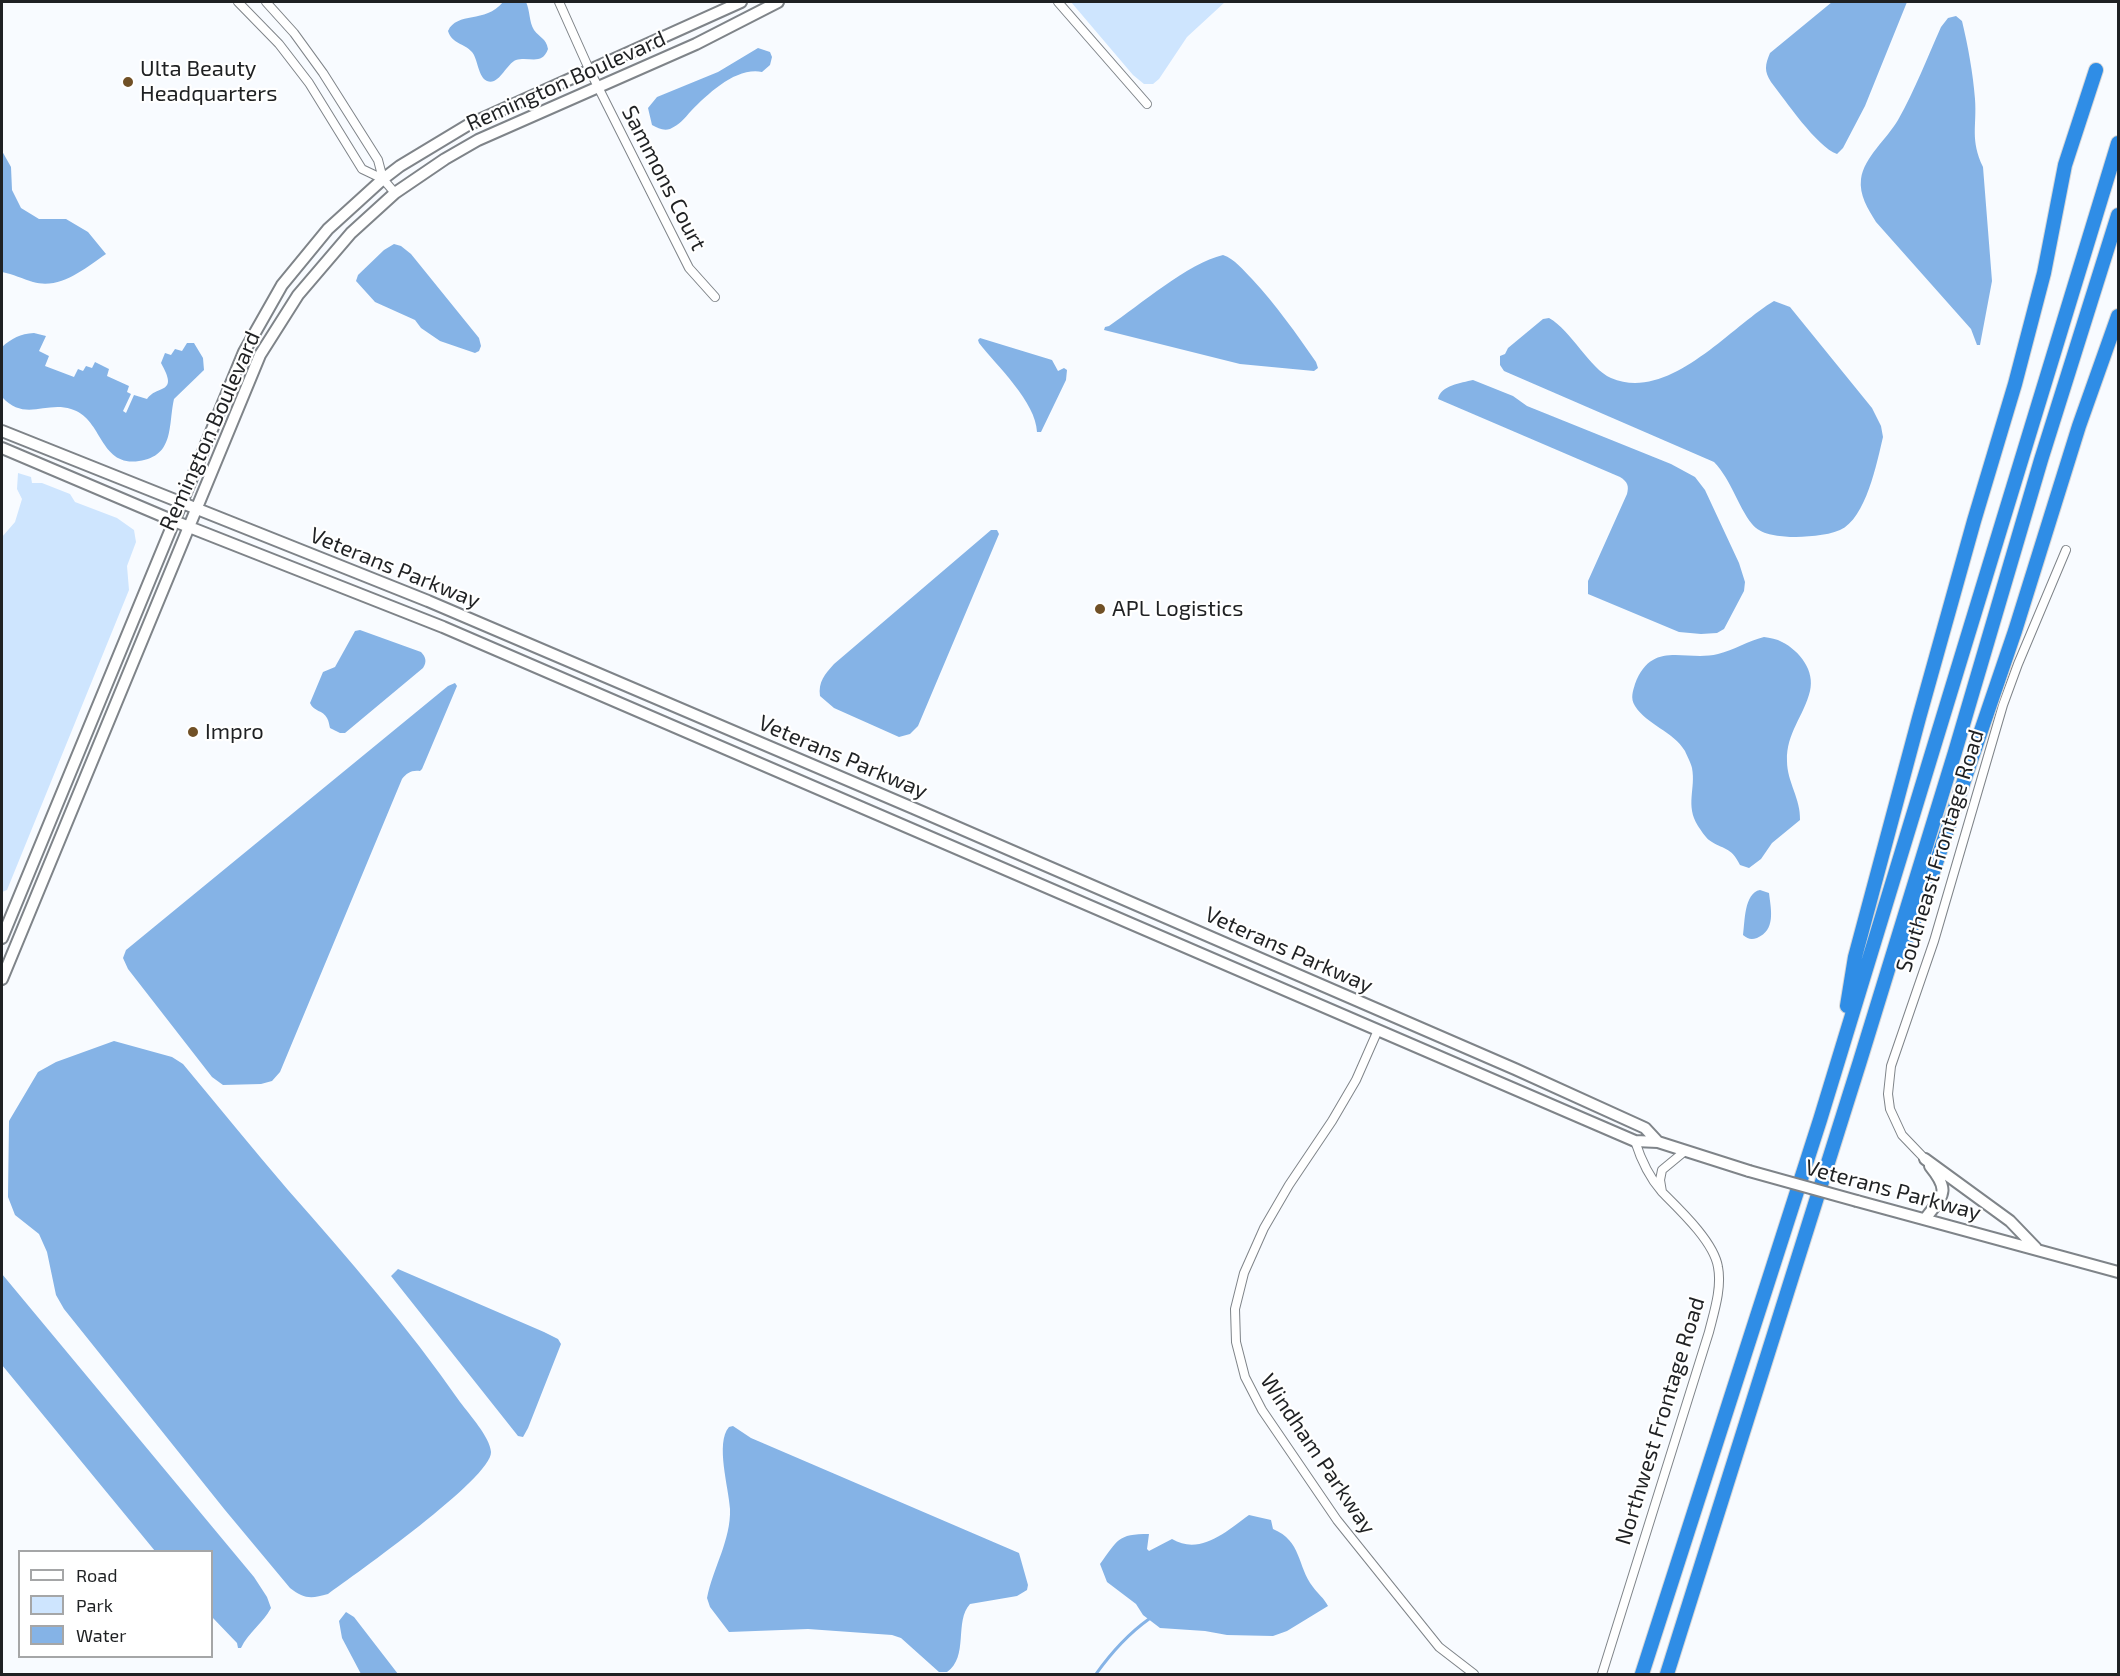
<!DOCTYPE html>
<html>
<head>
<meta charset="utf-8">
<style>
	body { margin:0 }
	#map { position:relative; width:2120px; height:1676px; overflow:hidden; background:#f8fbff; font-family:"Exo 2",sans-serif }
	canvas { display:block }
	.frame { position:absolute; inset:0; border:3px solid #1f2123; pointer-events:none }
	.legend { position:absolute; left:18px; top:1550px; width:195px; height:108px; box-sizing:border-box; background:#fff; border:2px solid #a5a6a7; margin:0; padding:8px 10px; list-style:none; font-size:18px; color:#1f2123 }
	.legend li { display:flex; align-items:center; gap:12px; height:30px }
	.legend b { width:30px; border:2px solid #a5a6a7 }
</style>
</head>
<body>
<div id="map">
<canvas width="2120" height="1676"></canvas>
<div class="frame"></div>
<ul class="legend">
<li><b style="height:8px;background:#fff"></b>Road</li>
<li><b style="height:16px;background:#cee5fe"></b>Park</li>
<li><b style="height:16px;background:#85b3e6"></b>Water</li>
</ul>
</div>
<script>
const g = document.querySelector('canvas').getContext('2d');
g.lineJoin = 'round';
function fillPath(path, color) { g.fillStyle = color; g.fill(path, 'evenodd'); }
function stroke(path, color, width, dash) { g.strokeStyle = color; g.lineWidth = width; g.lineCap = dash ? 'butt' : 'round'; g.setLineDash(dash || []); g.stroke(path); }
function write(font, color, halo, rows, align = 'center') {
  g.font = font + ' "Exo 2",sans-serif'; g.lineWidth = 4.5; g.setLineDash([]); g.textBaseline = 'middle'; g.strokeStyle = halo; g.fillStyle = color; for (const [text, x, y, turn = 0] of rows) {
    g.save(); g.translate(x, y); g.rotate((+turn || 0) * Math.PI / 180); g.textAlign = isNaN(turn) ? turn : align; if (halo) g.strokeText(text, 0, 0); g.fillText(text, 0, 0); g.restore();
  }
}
const green = new Path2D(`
	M1071 2H1225L1187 37 1159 79 1153 84H1144L1133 75Z
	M18 473 31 477 32 483H42L70 494 75 502 117 518 134 530 136 542 127 566 129 590 7 890 2 892V537L15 522 22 499 17 489Z`);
const water = new Path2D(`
	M503 2H526C530 10 529 22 534 30 540 38 546 38 548 49 542 66 529 56 516 60 506 64 499 86 487 81 478 77 478 59 472 52 464 43 452 44 448 31 457 11 485 24 503 2Z
	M1832 2H1907L1865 106 1843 148 1837 154C1817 147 1785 100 1771 82 1764 71 1765 65 1770 53Z
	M1956 16 1962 21C1968 46 1973 73 1975 99 1977 127 1970 139 1983 167L1992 281 1980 345H1977L1971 329 1876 222C1868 209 1859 195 1861 179 1864 157 1887 139 1898 120 1915 90 1927 58 1941 27L1948 18Z
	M758 48 770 52 772 57 770 65 762 72C736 67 709 93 691 111 685 118 679 125 670 129 663 131 658 128 652 125L648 108 657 97 718 72Z
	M2 151 11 167 12 190 21 208 39 219H66L88 232 106 254C85 268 61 290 33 282 23 279 13 274 2 272Z
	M394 244 401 246 411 254 479 338 481 346 479 351 475 353 440 341 421 328 415 320 375 302 356 281 358 275 384 250Z
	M1223 255C1235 259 1243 270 1252 279 1276 305 1296 333 1316 362L1318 368 1314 371 1240 364 1104 330 1105 327 1109 326C1140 305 1188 263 1223 255Z
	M1774 301 1790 307 1872 408 1881 426 1883 437C1877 462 1866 519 1840 530 1826 536 1805 537 1790 537 1777 536 1761 535 1752 524 1737 505 1732 481 1714 462L1504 371 1500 365V356L1505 354 1508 348 1543 319 1549 318C1571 330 1590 369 1611 378 1669 403 1730 327 1774 301Z
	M34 333 46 336 39 351 49 356 45 366 74 377 78 369 83 371 86 366 92 368 95 362 109 369 107 376 129 386 127 392 131 394 123 411 126 413 134 395 147 399C158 384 179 395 161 363L165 353 171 355 175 349 182 351 187 343H194L203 358 204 370 174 399C168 425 175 456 139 461 99 467 103 418 71 409 45 401 25 422 2 397V347C12 338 20 334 34 333Z
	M980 338 1052 360 1058 371 1064 368 1067 370 1066 380 1041 432H1037C1036 402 997 366 979 343L978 340Z
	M1473 380 1513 396 1527 406 1671 464 1695 477 1705 490 1739 563 1745 582 1744 591 1724 629 1717 633 1701 634 1679 632 1588 594V581L1627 494C1629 486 1628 482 1620 477L1438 399C1441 385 1461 383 1473 380Z
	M991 530H997L999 534 918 726 910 734 899 737 834 708 820 696C818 682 825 674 834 664Z
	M360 630 421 652C426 657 427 662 423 668L345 733H340L330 728C329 725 329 721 327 718 323 710 314 712 310 703L323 672 335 667 355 631Z
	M1764 637C1770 638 1777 639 1782 642 1800 651 1815 671 1810 691 1804 716 1786 733 1787 761 1787 782 1801 799 1800 820L1772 843 1761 859 1749 868 1740 865C1731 846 1723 850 1709 840 1705 837 1701 830 1698 826 1685 805 1696 789 1692 768 1691 763 1687 756 1685 751 1673 731 1647 725 1635 706 1630 698 1633 691 1635 684 1652 639 1685 662 1718 654 1734 650 1748 641 1764 637Z
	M455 683 457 686 422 769 420 771C411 770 407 773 402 779L280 1072 272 1081 261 1084 223 1085 212 1077 128 969 123 958 126 950 448 686Z
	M1760 890 1769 893C1771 910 1776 930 1757 938 1751 940 1748 939 1743 935 1745 922 1744 893 1760 890Z
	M114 1041 172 1057 183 1064C218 1106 252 1148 288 1190 348 1258 408 1327 460 1402 469 1414 490 1437 491 1452 492 1478 354 1575 328 1594 311 1599 304 1599 290 1588L225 1510 64 1309 56 1295 47 1252 39 1234 15 1215 8 1197 9 1121 38 1072 56 1062Z
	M398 1269 544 1332 558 1339 561 1344 528 1428 523 1437 518 1436 391 1276Z
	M2 1274 254 1577 267 1597 271 1608C263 1623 248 1633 241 1648H238L237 1643 212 1617V1552L155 1551 2 1365Z
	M733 1426 751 1438 1019 1553 1028 1585 1027 1590 1017 1596 970 1604C954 1621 969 1657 947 1672H939L901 1638 892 1635 808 1629 729 1632 710 1607 707 1598C713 1568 731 1540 730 1509 729 1488 715 1443 729 1427Z
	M1249 1515 1271 1520 1273 1529C1302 1541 1297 1566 1313 1587 1318 1594 1324 1598 1328 1606L1287 1631 1273 1636 1227 1635 1205 1631 1160 1628 1143 1615 1136 1604 1107 1582 1100 1564C1118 1540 1117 1534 1149 1534L1147 1549 1149 1551 1172 1539C1200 1556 1227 1531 1249 1515Z
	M346 1612 354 1617 398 1674H361L342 1638 339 1621Z`);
const stream = new Path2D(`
	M1096 1674C1111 1653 1128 1634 1149 1619`);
const street = new Path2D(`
	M238 2 279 44 309 83 362 169 383 179 395 193
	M266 2 294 33 323 73 378 160 383 179
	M559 2 589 69 689 268 715 297
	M1058 2 1147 104
	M1378 1030 1356 1080 1332 1121 1289 1185 1264 1228 1244 1273 1235 1309 1236 1342 1245 1377 1262 1410 1337 1520 1439 1647 1474 1674
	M1635 1141C1641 1160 1649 1177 1662 1192L1660 1180 1662 1170 1685 1151
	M1925 1159 1902 1135 1890 1109 1888 1094 1891 1066 1934 941 2003 705 2018 664 2066 550
	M1602 1674 1709 1332C1714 1312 1722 1288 1718 1267 1714 1242 1680 1210 1662 1192`);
const secondary = new Path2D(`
	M2 431 428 601 913 808 1515 1069 1645 1128 1658 1142
	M2 448 174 521 443 627 1635 1141 1658 1142 1749 1171
	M2 938 244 352 282 285 328 229 383 179 400 166 468 125 741 2
	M2 979 260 355 298 295 351 233 395 193 445 159 478 140 696 44 778 2
	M1925 1159 2010 1221 2036 1248
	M1857 1201 2118 1272
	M1925 1219C1943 1195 1951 1192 1930 1166`);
const highway = new Path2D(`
	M1902 952 1933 872 2015 631 2079 426 2118 316
	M1847 1006 1855 957 1919 718 1974 521 2015 384 2044 273 2065 165 2096 70
	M1642 1674 1820 1120 2118 143
	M1667 1674 1860 1061 1955 752 2041 460 2118 215`);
const secondaryBridge = new Path2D(`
	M1749 1171 1857 1201`);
const markers = [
	[128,82,6,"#705026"],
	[1100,609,6,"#705026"],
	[193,732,6,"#705026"]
];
const poiNames = [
	["Ulta Beauty",140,69],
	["Headquarters",140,94],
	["APL Logistics",1112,609],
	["Impro",205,732]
];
const streetNames = [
	["Remington Boulevard",566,81,-24],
	["Sammons Court",664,178,63],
	["Remington Boulevard",210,431,-66],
	["Veterans Parkway",395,568,22],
	["Veterans Parkway",843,757,23],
	["Southeast Frontage Road",1940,851,-73],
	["Veterans Parkway",1289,950,24],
	["Veterans Parkway",1893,1190,15],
	["Northwest Frontage Road",1660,1421,-73],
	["Windham Parkway",1318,1454,56]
];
fillPath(green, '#cee5fe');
fillPath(water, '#85b3e6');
stroke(stream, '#85b3e6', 3);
stroke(street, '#7f8489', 10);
stroke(secondary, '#7f8489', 14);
stroke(highway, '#d7d7d7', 16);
stroke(street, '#fff', 8);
stroke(secondary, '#fff', 10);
stroke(highway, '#2f8de6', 14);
stroke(secondaryBridge, '#7f8489', 14, []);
stroke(secondaryBridge, '#fff', 10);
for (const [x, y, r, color] of markers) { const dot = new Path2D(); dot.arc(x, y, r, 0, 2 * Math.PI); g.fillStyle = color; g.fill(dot); stroke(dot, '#fff', 2); }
write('22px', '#1f2123', '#fff', poiNames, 'left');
write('22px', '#1f2123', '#fff', streetNames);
</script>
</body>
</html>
